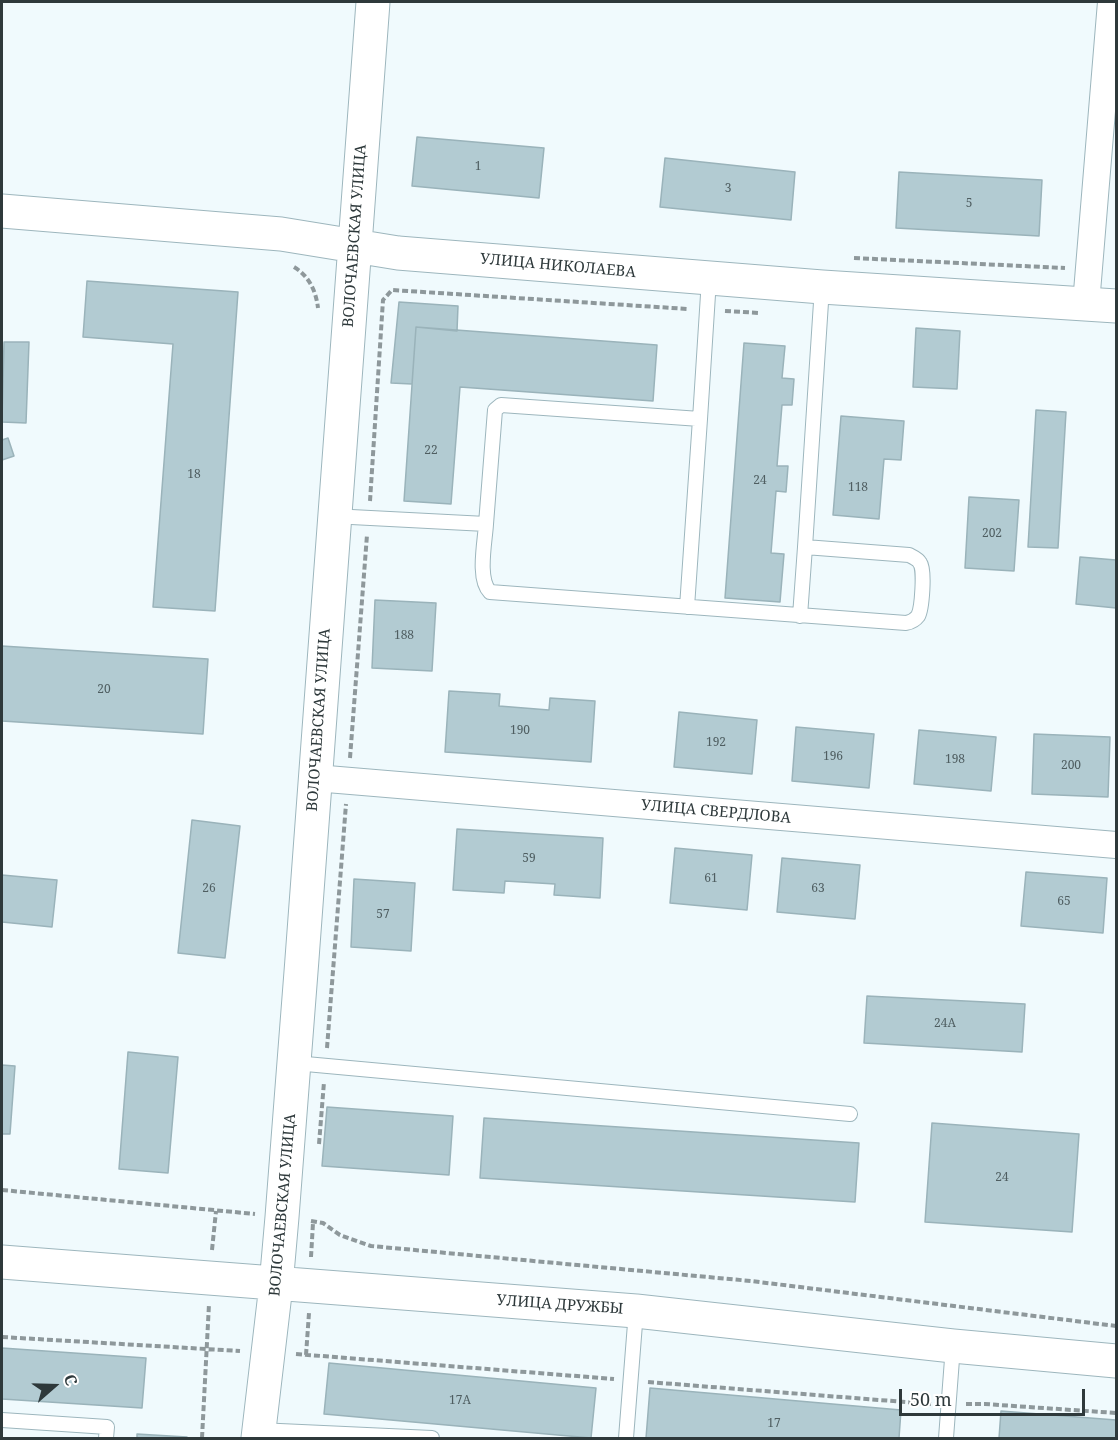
<!DOCTYPE html>
<html>
<head>
<meta charset="utf-8">
<style>
	body { margin:0 }
	#map { position:relative; width:1118px; height:1440px; overflow:hidden; background:#f0fafd; font-family:"Noto Serif",serif }
	canvas { display:block }
	.frame { position:absolute; inset:0; border:3px solid #2e393b; pointer-events:none }
	.north { position:absolute; left:24px; top:1356px; width:60px; height:60px; -webkit-text-stroke:4px #fff; paint-order:stroke; rotate:70deg; font-size:16px; font-weight:700; line-height:24px; text-align:center; color:#2e393b }
	.north::after { content:''; display:block; margin:auto; width:21px; height:27px; background:#2e393b; clip-path:polygon(50% 0,100% 100%,50% 72%,0 100%) }
	.scale { position:absolute; left:899px; top:1389px; width:186px; height:27px; box-sizing:border-box; border:3px solid #2e393b; border-top:0; padding-left:8px; font-size:18px; line-height:21px; white-space:nowrap; color:#2e393b; -webkit-text-stroke:4px #fff; paint-order:stroke }
</style>
</head>
<body>
<div id="map">
<canvas width="1118" height="1440"></canvas>
<div class="frame"></div>
<div class="north">С</div>
<div class="scale">50 m</div>
</div>
<script>
const g = document.querySelector('canvas').getContext('2d');
g.lineJoin = 'round';
function fillPath(path, color) { g.fillStyle = color; g.fill(path, 'evenodd'); }
function stroke(path, color, width, dash) { g.strokeStyle = color; g.lineWidth = width; g.lineCap = dash ? 'butt' : 'round'; g.setLineDash(dash || []); g.stroke(path); }
function write(font, color, halo, rows, align = 'center') {
  g.font = font + ' "Noto Serif",serif'; g.lineWidth = 4.5; g.setLineDash([]); g.textBaseline = 'middle'; g.strokeStyle = halo; g.fillStyle = color; for (const [text, x, y, turn = 0] of rows) {
    g.save(); g.translate(x, y); g.rotate((+turn || 0) * Math.PI / 180); g.textAlign = isNaN(turn) ? turn : align; if (halo) g.strokeText(text, 0, 0); g.fillText(text, 0, 0); g.restore();
  }
}
const building = new Path2D(`
	M417 137 544 148 539 198 412 186Z
	M665 158 795 172 791 220 660 207Z
	M899 172 1042 180 1039 236 896 228Z
	M87 281 238 292 215 611 153 607 173 344 83 337Z
	M399 302 458 306 457 331 416 327 412 384 391 383Z
	M416 327 657 345 653 401 460 387 451 504 404 501Z
	M916 328 960 331 957 389 913 387Z
	M4 342H29L26 423 2 422Z
	M744 343 785 346 782 378 794 379 792 405H782L777 466H788L786 492 776 491 771 553 784 554 780 602 725 598Z
	M1036 410 1066 412 1058 548 1028 547Z
	M841 416 904 421 901 460 884 459 879 519 833 515Z
	M8 438 14 456 2 460V440Z
	M969 497 1019 500 1014 571 965 568Z
	M1080 557 1116 560V608L1076 604Z
	M375 600 436 603 432 671 372 668Z
	M2 646 208 659 203 734 2 721Z
	M449 691 500 694 499 706 549 710 550 698 595 701 591 762 445 752Z
	M679 712 757 720 752 774 674 767Z
	M796 727 874 734 869 788 792 781Z
	M919 730 996 737 991 791 914 784Z
	M1034 734 1110 737 1108 797 1032 794Z
	M192 820 240 826 225 958 178 953Z
	M457 829 603 838 600 898 554 895 555 884 505 881 504 893 453 890Z
	M675 848 752 855 747 910 670 903Z
	M782 858 860 865 855 919 777 912Z
	M1026 872 1107 878 1103 933 1021 926Z
	M2 875 57 880 52 927 2 922Z
	M354 879 415 883 411 951 351 947Z
	M867 996 1025 1004 1022 1052 864 1043Z
	M128 1052 178 1057 168 1173 119 1169Z
	M2 1065 15 1066 10 1134H2Z
	M327 1107 453 1116 449 1175 322 1166Z
	M484 1118 859 1143 855 1202 480 1178Z
	M932 1123 1079 1134 1072 1232 925 1222Z
	M2 1348 146 1358 142 1408 2 1399Z
	M329 1363 596 1388 591 1438 324 1414Z
	M650 1388 901 1410 899 1438H646Z
	M1001 1411 1116 1420V1438H999Z
	M137 1434 187 1437V1438H137Z`);
const path = new Path2D(`
	M854 258 1065 268
	M294 267C309 276 316 291 318 308
	M725 311 760 313
	M370 501 383 300 392 290 688 309
	M350 758 367 535
	M327 1048 346 804
	M319 1144 324 1082
	M2 1190 255 1214
	M311 1221 323 1223 340 1235 371 1246 751 1281 1116 1326
	M212 1250 216 1211
	M311 1257 313 1223
	M2 1337 240 1351
	M296 1354 614 1379
	M306 1355 309 1313
	M648 1382 931 1404
	M966 1404H985L1116 1413
	M202 1438 209 1304`);
const lane = new Path2D(`
	M332 516 486 524 495 410 501 405 700 419 709 279
	M486 524C485 542 477 579 490 592L906 623C911 622 915 620 918 616 922 609 925 570 920 563 918 559 913 557 909 555L805 547 822 287
	M687 607 700 419
	M800 616 805 547
	M295 1063 850 1114
	M2 1420 107 1427 106 1438
	M258 1430 432 1438
	M626 1438 636 1311
	M946 1438 953 1346`);
const street = new Path2D(`
	M1086 304 1111 2
	M315 778 1116 845`);
const secondary = new Path2D(`
	M2 211 281 234 398 253 822 287 1116 306
	M2 1262 636 1311 953 1346 1116 1361
	M258 1438 276 1285 282 1217C315 812 339 406 373 2`);
const numberNames = [
	["1",478,167],
	["3",728,189],
	["5",969,204],
	["22",431,451],
	["18",194,475],
	["24",760,481],
	["118",858,488],
	["202",992,534],
	["188",404,636],
	["20",104,690],
	["190",520,731],
	["192",716,743],
	["196",833,757],
	["198",955,760],
	["200",1071,766],
	["59",529,859],
	["61",711,879],
	["26",209,889],
	["63",818,889],
	["65",1064,902],
	["57",383,915],
	["24А",945,1024],
	["24",1002,1178],
	["17А",460,1401],
	["17",774,1424]
];
const streetNames = [
	["ВОЛОЧАЕВСКАЯ УЛИЦА",355,236,-86],
	["УЛИЦА НИКОЛАЕВА",558,266,5],
	["ВОЛОЧАЕВСКАЯ УЛИЦА",319,720,-86],
	["УЛИЦА СВЕРДЛОВА",716,812,5],
	["ВОЛОЧАЕВСКАЯ УЛИЦА",283,1205,-85],
	["УЛИЦА ДРУЖБЫ",560,1305,4]
];
fillPath(building, '#b2cbd2');
stroke(building, '#9ab3ba', 1.5);
stroke(lane, '#9db6bd', 16);
stroke(street, '#9db6bd', 28);
stroke(secondary, '#9db6bd', 35);
stroke(path, '#8e989b', 4, [6, 3]);
stroke(lane, '#fff', 14);
stroke(street, '#fff', 26);
stroke(secondary, '#fff', 33);
write('12px', '#4f5e61', null, numberNames);
write('15px', '#2e393b', '#fff', streetNames);
</script>
</body>
</html>
